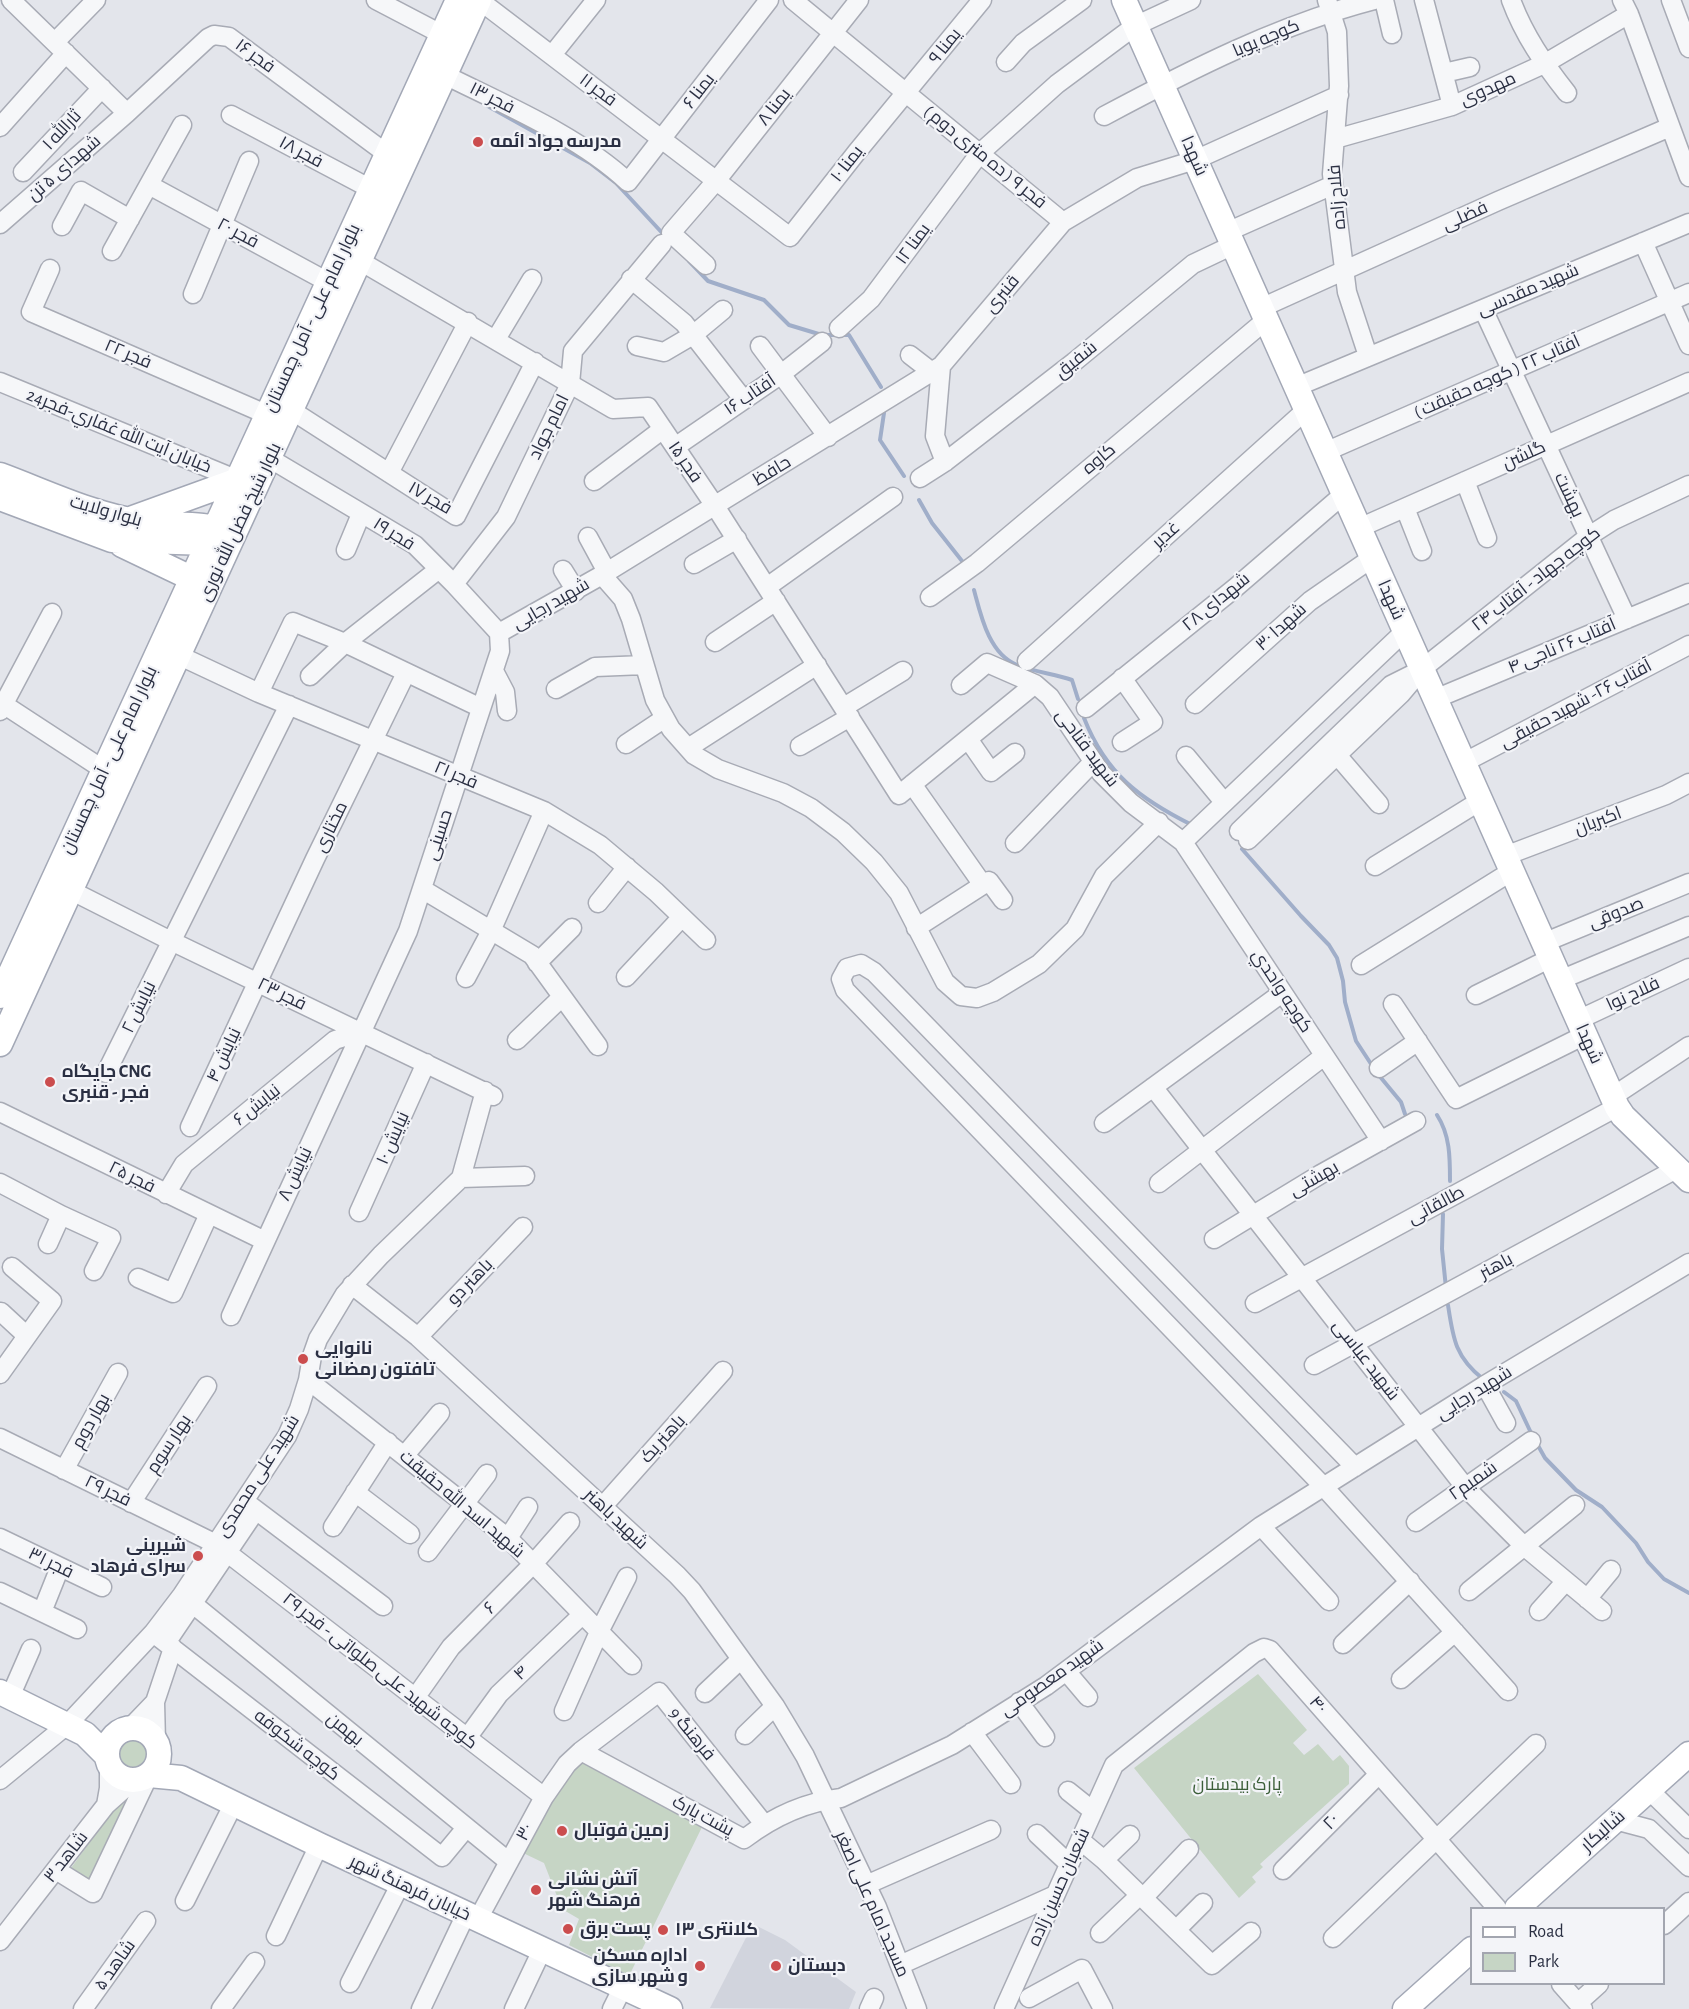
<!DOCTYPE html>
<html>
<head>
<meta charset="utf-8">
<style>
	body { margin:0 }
	#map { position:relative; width:1689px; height:2009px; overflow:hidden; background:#e3e5eb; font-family:"Alegreya Sans",sans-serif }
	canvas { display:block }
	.legend { position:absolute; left:1470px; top:1907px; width:195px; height:78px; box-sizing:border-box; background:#f3f4f8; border:2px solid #a3a6b0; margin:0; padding:8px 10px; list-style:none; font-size:18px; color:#2b3043 }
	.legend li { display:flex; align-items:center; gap:12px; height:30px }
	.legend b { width:30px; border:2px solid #a3a6b0 }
</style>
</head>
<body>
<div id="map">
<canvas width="1689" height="2009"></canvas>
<ul class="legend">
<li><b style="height:8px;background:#fff"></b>Road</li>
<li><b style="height:16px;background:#c6d5c5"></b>Park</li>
</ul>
</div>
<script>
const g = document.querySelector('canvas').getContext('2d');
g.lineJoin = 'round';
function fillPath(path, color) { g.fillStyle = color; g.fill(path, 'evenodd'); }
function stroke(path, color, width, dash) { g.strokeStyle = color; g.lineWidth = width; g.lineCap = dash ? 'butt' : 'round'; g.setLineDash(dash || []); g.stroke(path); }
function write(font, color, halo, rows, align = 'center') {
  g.font = font + ' "Alegreya Sans",Cairo,sans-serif'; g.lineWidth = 4.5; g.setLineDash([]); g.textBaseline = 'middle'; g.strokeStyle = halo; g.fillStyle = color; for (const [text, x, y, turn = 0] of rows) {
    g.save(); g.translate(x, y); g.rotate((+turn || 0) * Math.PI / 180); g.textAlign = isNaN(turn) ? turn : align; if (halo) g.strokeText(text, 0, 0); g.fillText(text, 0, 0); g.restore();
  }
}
const built = new Path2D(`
	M753 1924 785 1940 856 1992 849 2009 710 2008Z`);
const green = new Path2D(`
	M1258 1674 1307 1730 1293 1743 1304 1755 1318 1744 1333 1761 1340 1755 1349 1766V1784L1260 1864 1263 1867 1252 1877 1256 1882 1239 1898 1134 1768Z
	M138 1728C155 1735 163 1749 157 1766L125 1779 117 1775 108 1749C114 1733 123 1730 138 1728Z
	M577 1758 704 1823 629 1976 569 1945 579 1919 562 1909 544 1863 521 1852Z
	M127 1800 135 1803 93 1891 66 1875 113 1810Z`);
const stream = new Path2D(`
	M484 104 590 163 616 183 665 236
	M689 261 708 281 764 300 789 325 822 335H849L881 387
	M884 413 880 440 904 476
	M919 500 932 523 962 561
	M974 590C981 616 989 654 1017 665 1035 672 1054 674 1072 680L1078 699
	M1084 718C1106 774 1140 799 1192 825
	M1242 849 1301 916 1329 945 1337 958 1343 981 1345 1002 1356 1041 1373 1067
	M1377 1073 1401 1102 1405 1114
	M1437 1115C1450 1135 1450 1157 1450 1181
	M1443 1214 1442 1249 1446 1288
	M1448 1305C1453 1338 1455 1357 1483 1379
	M1504 1392 1516 1401 1532 1435
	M1536 1442 1545 1458 1576 1490 1602 1507 1636 1543 1648 1562 1664 1579 1689 1593`);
const minor = new Path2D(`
	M11 0 127 113
	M376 0 443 35
	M479 0 790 237 856 153 982 0
	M793 0 1063 222
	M1327 0 1337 32 1339 86 1332 174 1347 292 1368 356
	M1384 0 1392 34
	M1424 0 1452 106
	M1511 0C1524 35 1544 64 1567 93
	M1622 0 1629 14 1689 177
	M1671 0 1689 48
	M55 42 96 0
	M552 55 596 0
	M1006 62 1023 43 1082 0
	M1444 73 1470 67
	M445 75C505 105 579 136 628 182L769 0
	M231 115 371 189
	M1104 116C1190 70 1278 25 1374 0
	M0 127 66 53
	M1335 139 1452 106 1544 64 1629 14
	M23 172 102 88
	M149 185 328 282
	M0 224 127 113 208 38 214 35 229 37 387 154
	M62 226 81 191 130 219
	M1227 232 1333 185
	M1643 242 1689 345
	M112 251 182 125
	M360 261 613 409 648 407 715 506 899 795 1035 684
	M706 265 671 233 716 181 859 0
	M50 269 31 312 268 415
	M631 279 684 323 743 399
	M193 294 249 161
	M1261 308 1498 201 1670 127
	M1483 309 1627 619
	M839 328 871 299 980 153 1057 84 1135 26 1191 0
	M496 339 532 279
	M637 346 664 352 693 335 723 310
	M760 346 828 437
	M910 355 932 372
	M941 366 935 436 945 462
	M0 382 238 480
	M1296 387 1689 223
	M291 410 456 516 535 362
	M675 447 780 375 822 342
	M1325 452 1689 293
	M269 458 415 545 454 584 499 633
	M389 473 468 322
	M920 478 945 462 1074 362 1193 264 1233 245
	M594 481 663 429
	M1465 481 1487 538
	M1405 508 1422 551
	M1359 528 1689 382
	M588 537 607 572
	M346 550 361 514
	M694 564 737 539
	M563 570 576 591
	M602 575 623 599 631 619 655 700 671 729 694 755 718 769 783 793 811 808 843 832 874 862 899 893 945 982 961 996 977 998 993 992 1039 964 1075 929 1104 876 1159 822
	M454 584 506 517 570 384 573 351 662 244
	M767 587 893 497
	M930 597 977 563 1266 320
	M499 633 602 575 941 366 1063 222 1137 178 1195 160 1339 95
	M715 642 776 601
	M178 655 259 693 544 811 600 845 656 892 706 940
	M1027 661 1306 410
	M494 671 505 692 507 711
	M310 676 345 643 439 569
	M961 685 987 663 1035 684 1050 697 1101 773 1131 803 1183 842 1381 1141
	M556 689 595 667 644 665
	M259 693 293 622 345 643 481 708
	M1435 699 1689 593
	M0 702 104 770
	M1195 704 1310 601 1372 558
	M844 707 903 671
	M1086 708 1235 588 1344 494
	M0 711 52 613
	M968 739 991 772 1015 753
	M1122 742 1153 722 1122 678
	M626 744 665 718
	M800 746 850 717
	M688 748 817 665
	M1337 755 1379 804
	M1186 756 1224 802
	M1463 763 1689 645
	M912 784 983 885
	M1239 831 1391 685 1413 674
	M1248 840 1401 694 1422 669 1589 536 1614 520 1689 485
	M1183 842 1405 631
	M1015 843 1093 762
	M1505 856 1666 795 1689 783
	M1375 866 1480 801
	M422 889 532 955 598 1046
	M70 890 171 941 493 1096
	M598 903 627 867
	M916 928 989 881 1003 900
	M1543 943 1689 883
	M537 963 572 928
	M1361 965 1512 871
	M626 977 682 917
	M466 978 491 931 544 811
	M1560 980 1689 926
	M1476 995 1551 958
	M1393 1004 1456 1099 1585 1035
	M1578 1020 1689 968
	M517 1040 562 997
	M1379 1068 1418 1041
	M106 1073 289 705
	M1153 1087 1465 1487 1525 1547 1602 1611
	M1612 1097 1689 1046
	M0 1112 265 1241
	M1104 1123 1282 993
	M190 1127 315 859 406 673
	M461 1178 525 1176
	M0 1183 61 1215 48 1244
	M1159 1183 1324 1056
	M166 1194 184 1164 335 1040 361 1032
	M359 1212 426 1063
	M61 1215 111 1238 94 1271
	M1214 1239 1321 1174 1416 1121
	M138 1278 173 1293 209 1214
	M352 1285 418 1337 677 1575 692 1591 775 1706 805 1756 877 1907 917 2009
	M1255 1303 1617 1107
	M1 1312 27 1336
	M231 1316 408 931 500 651 499 633
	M418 1337 523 1227
	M1314 1365 1678 1168
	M0 1374 52 1301 12 1267
	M308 1380 508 1538 632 1665
	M1485 1385 1506 1423
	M0 1438 216 1544 544 1797
	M405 1455 440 1413
	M1355 1467 874 972 861 964 847 968 841 979 845 990 1324 1487 1508 1691
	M64 1470 118 1373
	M355 1492 410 1534
	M244 1501 383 1606
	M131 1503 207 1386
	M603 1506 723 1371
	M1416 1522 1531 1441
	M1261 1526 1329 1601
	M333 1527 388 1442
	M0 1538 102 1587
	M508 1538 528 1507
	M428 1552 487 1474
	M1469 1591 1575 1505
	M0 1592 77 1629
	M182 1595 509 1862
	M1587 1599 1611 1570
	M1539 1611 1566 1581
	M42 1612 60 1567
	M153 1633 442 1857 466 1828
	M166 1643 256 1510
	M1343 1644 1410 1581
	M1066 1671 1088 1697
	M1401 1679 1455 1632
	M705 1693 741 1659
	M10 1697 31 1649
	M415 1698 451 1647 533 1564 570 1522
	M1019 1702 1045 1737
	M564 1711 599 1632 627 1577
	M130 1728 155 1702
	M972 1732 1011 1784
	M745 1735 775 1706
	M467 1738 499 1694 582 1615
	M156 1742 155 1702 173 1648
	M581 1751 744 1839C773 1817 804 1802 841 1798L952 1745 1046 1686 1261 1526 1485 1385 1689 1263
	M0 1780 67 1725 153 1633 182 1595 287 1436 299 1409 308 1380 312 1356 318 1339 345 1294 381 1255 461 1178 485 1091
	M1649 1790 1689 1829
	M1068 1791 1093 1811
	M106 1805 134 1780
	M1615 1820 1649 1829 1689 1867
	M1037 1834 1069 1864
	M1080 1840 1104 1860 1212 1965 1251 1932
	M1104 1860 1130 1835
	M56 1870 93 1893 149 1775
	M1283 1870 1379 1774
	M866 1885 991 1830
	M1143 1898 1189 1849
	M185 1901 234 1803
	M478 1919 544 1797 567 1764 581 1751 659 1692 764 1824
	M1664 1925 1689 1902
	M1176 1930 1203 1903
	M1100 1933 1140 1895
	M276 1936 319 1845
	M1333 1938 1536 1744
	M0 1941 106 1805 109 1788V1764
	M900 1965 1055 1895
	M350 1983 401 1883
	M1561 1984 1583 2009
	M1029 1998 1082 1969 1103 2009
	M1578 2003 1599 1984
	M83 2009 146 1921
	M221 2009 255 1962
	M421 2009 466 1914
	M514 2009 542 1950
	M612 2009 623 1987
	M869 2009 874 1998
	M1004 2009 1114 1765 1254 1653 1264 1648 1270 1650 1497 1908`);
const major = new Path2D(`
	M1124 0 1617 1107 1623 1116 1689 1180
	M0 475C46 492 93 515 141 522 170 527 201 521 228 532
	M0 498 112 540 209 543 223 548
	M133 518 238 480
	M122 545 193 579
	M0 996 458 0
	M0 1044 479 0
	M0 1692 85 1734 107 1756
	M107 1754a26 26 0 1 1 52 0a26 26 0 1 1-52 0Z
	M149 1775 181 1778 319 1845 670 2009
	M1517 1908 1689 1754
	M1405 2009 1472 1949`);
const markers = [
	[478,142,6,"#cb4d4e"],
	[50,1082,6,"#cb4d4e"],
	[303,1359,6,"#cb4d4e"],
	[198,1556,6,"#cb4d4e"],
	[562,1831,6,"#cb4d4e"],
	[536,1890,6,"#cb4d4e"],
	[568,1929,6,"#cb4d4e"],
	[663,1930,6,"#cb4d4e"],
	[700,1966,6,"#cb4d4e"],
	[776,1966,6,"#cb4d4e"]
];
const streetNames = [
	["کوچه پویا",1266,38,-23],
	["یمنا ۹",945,46,-51],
	["فجر ۱۶",255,56,36],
	["مهدوی",1488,89,-24],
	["فجر ۱۱",598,90,37],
	["یمنا ۶",699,91,-52],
	["فجر ۱۳",492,98,27],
	["یمنا ۸",774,107,-52],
	["ثارالله ۱",62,130,-47],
	["فجر ۱۸",301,152,28],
	["شهدا",1194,156,66],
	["فجر ۹ ( ده متری دوم )",985,157,39],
	["یمنا ۱۰",847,164,-52],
	["شهدای ۵ تن",64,168,-41],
	["فلاح زاده",1337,197,-95],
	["فضلی",1465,216,-24],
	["فجر ۲۰",238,233,28],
	["یمنا ۱۲",913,244,-54],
	["شهید مقدسی",1528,290,-23],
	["قنبری",1002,294,-50],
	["بلوار امام علی - آمل چمستان",312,318,-65],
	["فجر ۲۲",128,354,23],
	["شفیق",1076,360,-39],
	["آفتاب ۲۲ ( کوچه حقیقت )",1497,377,-24],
	["آفتاب ۱۶",750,395,-34],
	["امام جواد",549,427,-64],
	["خيابان آيت الله غفاري-فجر24",119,431,22],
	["گلشن",1524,455,-24],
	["کاوه",1099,459,-40],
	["فجر ۱۵",685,462,56],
	["حافظ",772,471,-31],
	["بهشت",1569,495,65],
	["فجر ۱۷",430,498,30],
	["بلوار ولایت",106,511,16],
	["بلوار شیخ فضل الله نوری",240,522,-65],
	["فجر ۱۹",394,534,32],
	["غدیر",1166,535,-42],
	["کوچه جهاد - آفتاب ۲۴",1536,579,-38],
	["شهدا",1391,600,66],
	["شهدای ۲۸",1216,602,-39],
	["شهید رجایی",551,604,-30],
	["شهدا ۳۰",1281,627,-42],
	["آفتاب ۲۶ ناجی ۴",1562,646,-23],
	["آفتاب ۲۶- شهید حقیقی",1576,704,-28],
	["شهید فتاحی",1087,748,53],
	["بلوار امام علی - آمل چمستان",109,760,-65],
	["فجر ۲۱",456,775,23],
	["اکبریان",1598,821,-21],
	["مختاری",331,827,-64],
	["حسینی",439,835,-72],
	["صدوقی",1616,913,-22],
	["كوچه واحدي",1282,991,57],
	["فجر ۲۳",282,994,26],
	["فلاح نوا",1633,994,-25],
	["نیایش ۲",139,1007,-64],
	["شهدا",1589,1044,66],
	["نیایش ۴",224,1055,-65],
	["نیایش ۶",257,1105,-39],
	["نیایش ۱۰",393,1138,-66],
	["نیایش ۸",295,1174,-65],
	["فجر ۲۵",132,1177,26],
	["بهشتی",1314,1179,-30],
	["طالقانی",1436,1205,-28],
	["باهنر",1496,1266,-28],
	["باهنر دو",470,1282,-46],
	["شهید عباسی",1366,1360,52],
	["شهید رجایی",1474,1393,-32],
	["بهار دوم",91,1421,-61],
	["باهنر یک",663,1439,-48],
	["بهار سوم",169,1444,-57],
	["شهید علی محمدی",258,1476,-58],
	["شمیم۲",1473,1481,-35],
	["فجر ۲۹",108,1491,26],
	["شهید اسد الله حقیقت",462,1504,40],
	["شهید باهنر",616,1519,43],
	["فجر ۳۱",51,1563,26],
	["۶",490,1608,-45],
	["کوچه شهید علی صلواتی - فجر ۲۹",380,1671,38],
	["۴",521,1673,-43],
	["شهید معصومی",1052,1678,-35],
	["۴۰",1318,1705,49],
	["بهمن",345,1729,39],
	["فرهنگ 9",692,1734,51],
	["کوچه شکوفه",297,1745,38],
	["پشت پارک",703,1816,28],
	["۲۰",1331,1822,-45],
	["شالیکار",1603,1831,-42],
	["۳۰",525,1832,-62],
	["شاهد ۳",66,1857,-52],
	["شعبان حسین زاده",1059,1887,-66],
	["خیابان فرهنگ شهر",410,1888,25],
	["مسجد امام علی اصغر",872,1904,66],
	["شاهد ۵",115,1965,-55]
];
const poiNames = [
	["مدرسه جواد ائمه",490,142],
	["جایگاه CNG",62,1072],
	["فجر - قنبری",62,1093],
	["نانوایی",315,1349],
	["تافتون رمضانی",315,1370],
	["شیرینی",186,1546,"right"],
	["سرای فرهاد",186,1567,"right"],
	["زمین فوتبال",574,1831],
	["آتش نشانی",548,1880],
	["فرهنگ شهر",548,1901],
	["پست برق",580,1929],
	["کلانتری ۱۳",675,1930],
	["اداره مسکن",688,1956,"right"],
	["و شهر سازی",688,1977,"right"],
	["دبستان",788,1966]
];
const parkNames = [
	["پارک بیدستان",1237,1785]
];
fillPath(built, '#d1d4dd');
fillPath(green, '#c6d5c5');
stroke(stream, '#a0aec9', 4);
stroke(minor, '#a8abb5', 21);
stroke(major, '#a3a8b6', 27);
stroke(minor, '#f6f7f9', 18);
stroke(major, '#fff', 24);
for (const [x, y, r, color] of markers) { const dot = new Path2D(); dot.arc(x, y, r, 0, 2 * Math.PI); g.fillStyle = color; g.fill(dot); stroke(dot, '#f3f4f8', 2); }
write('18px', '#2b3043', '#f3f4f8', streetNames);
write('bold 18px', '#2b3043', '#f3f4f8', poiNames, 'left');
write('18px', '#3b5e39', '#f3f4f8', parkNames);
</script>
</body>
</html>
